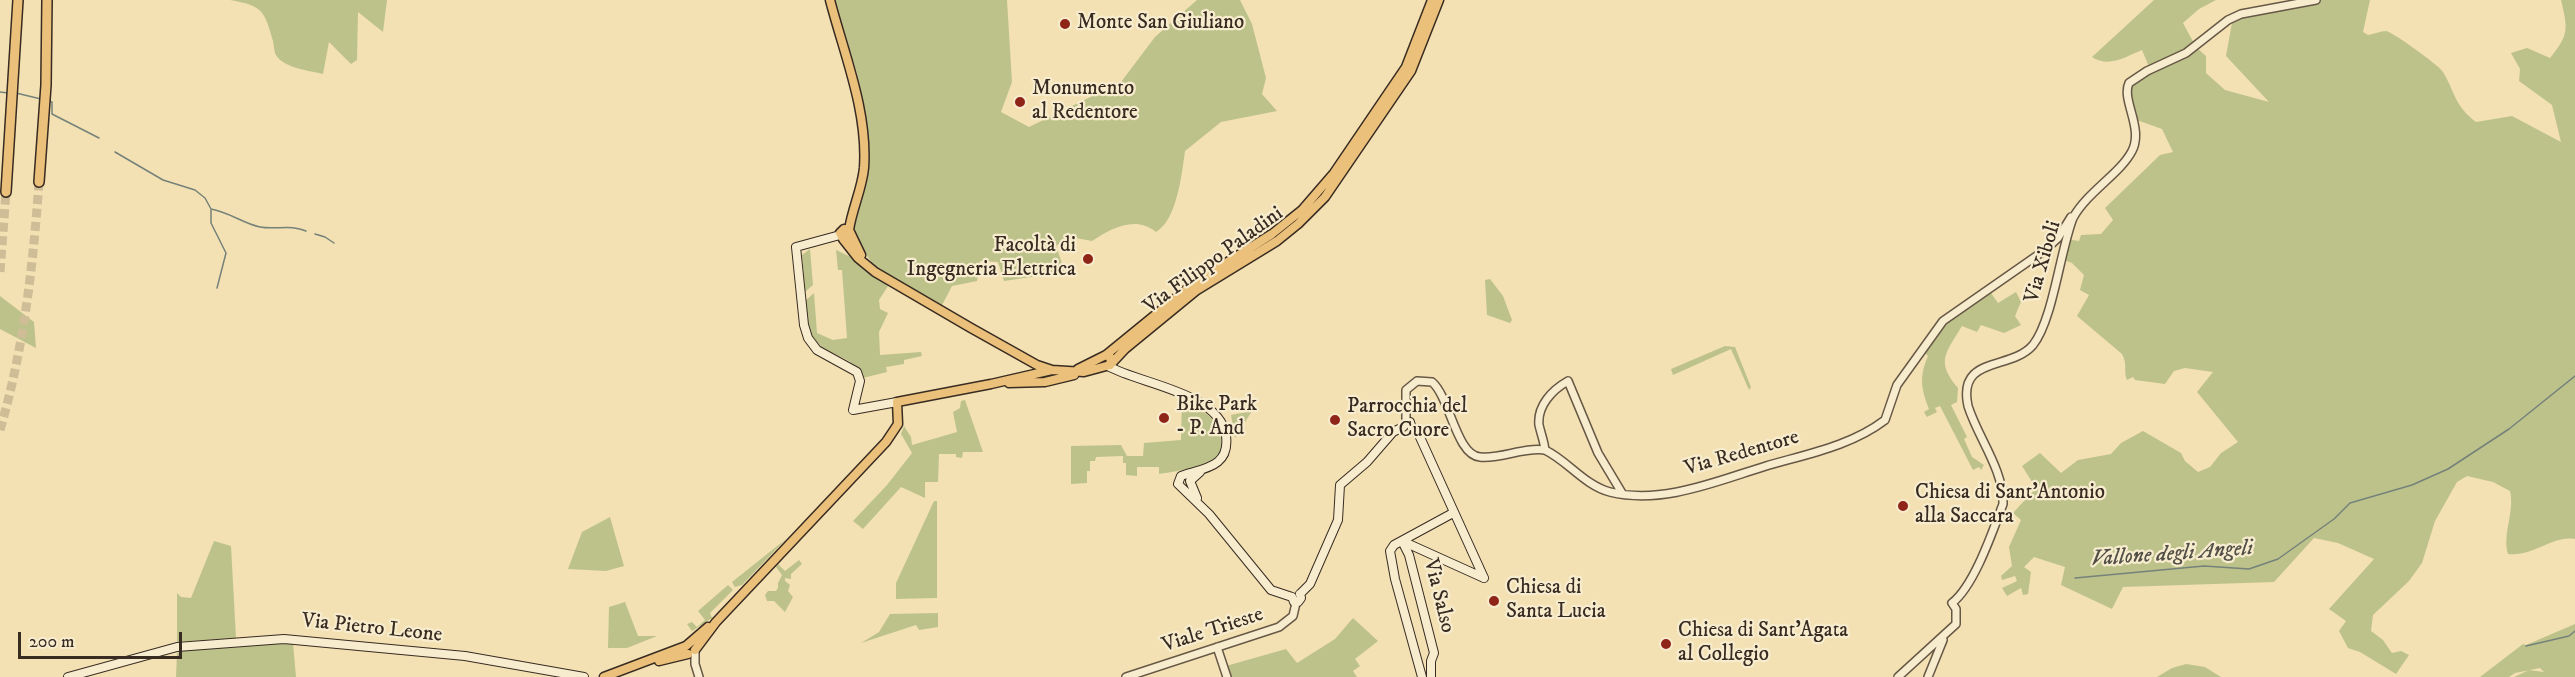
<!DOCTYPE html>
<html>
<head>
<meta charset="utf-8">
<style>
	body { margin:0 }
	#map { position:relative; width:2575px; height:677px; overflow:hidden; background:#f3e1b3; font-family:"IM FELL DW Pica",serif }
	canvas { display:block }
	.scale { position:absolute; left:18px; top:632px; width:164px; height:27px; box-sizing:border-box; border:3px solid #382b22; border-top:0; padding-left:8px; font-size:18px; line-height:21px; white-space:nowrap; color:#382b22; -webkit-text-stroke:4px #f7ecce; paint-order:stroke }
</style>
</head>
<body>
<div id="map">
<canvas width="2575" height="677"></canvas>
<div class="scale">200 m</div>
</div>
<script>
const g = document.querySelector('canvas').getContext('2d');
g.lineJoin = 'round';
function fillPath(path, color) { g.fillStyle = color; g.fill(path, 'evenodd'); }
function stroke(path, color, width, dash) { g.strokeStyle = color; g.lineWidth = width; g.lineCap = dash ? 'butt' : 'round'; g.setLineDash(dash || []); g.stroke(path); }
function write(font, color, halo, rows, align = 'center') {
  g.font = font + ' "IM FELL DW Pica",serif'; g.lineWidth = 4.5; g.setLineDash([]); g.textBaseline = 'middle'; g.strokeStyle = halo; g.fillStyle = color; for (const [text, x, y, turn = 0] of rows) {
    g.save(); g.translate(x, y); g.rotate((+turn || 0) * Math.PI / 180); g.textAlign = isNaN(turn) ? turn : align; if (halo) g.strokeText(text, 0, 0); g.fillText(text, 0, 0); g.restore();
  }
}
const green = new Path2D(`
	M230 0H387L383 32 358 12 357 60 351 64 329 42 323 74C311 71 283 68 276 55 274 52 274 45 273 41 264 10 263 6 230 0Z
	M834 0H1007L1012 82 1001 112 1029 127 1121 82 1155 37 1197 0H1240L1252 24 1266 78 1262 94 1277 111 1221 122 1185 151C1182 173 1177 220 1156 232 1136 215 1111 228 1092 241L1070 237 1056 246 1065 272 1004 281 998 262 980 261 977 281 952 286 940 309 877 270 853 236 855 214 867 182 869 157 857 73Z
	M2154 0H2216L2199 9 2183 23 2196 47 2206 56V73L2225 90 2269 102 2226 56 2233 17 2316 0H2370L2363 32 2368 35C2374 34 2381 31 2386 31 2393 32 2440 66 2443 72 2456 94 2454 105 2476 122L2512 116 2561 142 2552 105 2519 81 2520 69 2511 53 2527 48 2550 58C2569 35 2568 29 2561 0H2575V539C2552 535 2534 557 2508 554 2502 534 2515 512 2510 491L2493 482 2467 476 2457 482 2435 521 2422 563 2409 581 2373 615 2371 631 2383 640 2392 653 2401 651 2409 655 2396 674 2360 652 2348 648 2339 631 2346 621 2329 609 2374 559 2338 543 2314 538 2274 582 2123 587 2112 609 2061 585 2065 567 2034 557 2024 567 2031 572 2028 594 2023 595 2021 588 2007 596 2002 588 2017 581 2015 576 2002 580 2001 576 2012 566 2009 547 2021 520 2013 513 2036 488 2022 466 2040 453 2061 473 2078 460 2111 454 2121 443 2143 431 2181 453 2185 461 2198 472 2210 467 2221 453 2238 442 2197 392 2213 372 2185 368 2174 371 2165 384 2135 380 2133 377 2127 380C2123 371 2128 365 2122 354L2077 316 2089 295 2080 290 2084 275 2072 263 2061 259 2066 239 2079 241 2081 235 2101 234 2113 220 2105 208 2160 155 2173 152 2162 129 2134 119 2127 88 2150 69 2142 50C2125 57 2109 68 2092 57Z
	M810 249 813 285 805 292 802 255Z
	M836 250 851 257 888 286 879 300 880 309 888 313 879 332 880 355 921 352 922 356 904 360V364L886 367 887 372 863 378C856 355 825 357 813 338 806 326 806 313 805 301L814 293 817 333 833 340 847 338 842 270H838Z
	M1490 279 1503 296 1512 320 1510 323 1487 315 1485 280Z
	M2016 292 2021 302 2015 316 2021 325 2004 333 1981 325 1977 332 1962 326C1946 353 1935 361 1958 388L1957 402 1951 405 1967 437 1964 439 1972 457 1984 465 1981 470 1979 467 1973 470 1940 406 1935 408 1937 412 1927 417 1924 412 1929 409C1921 389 1919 376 1928 356L1925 353 1954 315 1991 293 1998 303Z
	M0 296 34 322 36 348 0 329Z
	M1725 346 1735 347 1751 387 1749 390 1731 349 1673 375 1671 369Z
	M1182 399C1200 409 1219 417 1221 440 1222 444 1223 450 1220 454 1213 466 1172 472 1159 474V467H1137V476L1126 475V463H1123V456L1096 457 1095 461H1090V471H1087V483L1071 484V446L1121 445 1127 456H1143L1144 443 1181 440Z
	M965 400 983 452H963L962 458 956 457V454H939L938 482H925V498L901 487 863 529 853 521 887 485 912 453 901 434 904 426 911 437 912 445 957 432 953 412 960 408 961 401Z
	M1252 411 1235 438 1231 415Z
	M934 501H937V598L896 599V583Z
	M610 517 624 566 606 571 568 569 582 532Z
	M786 539 742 585 735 587 732 582Z
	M214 541 231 546 236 638 177 642V593L181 597 191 598Z
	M799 560 802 564 791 574V579L785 578V581L790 585 788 591 793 597 785 612 774 601H767L765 595 768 591H776L778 588V583L782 575 776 567 778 564 785 571Z
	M728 585 733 590 710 613 712 618 692 631 687 624 692 622 697 627 705 620 698 611Z
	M625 602 638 636H657L627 648H608L609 607Z
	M938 613V627L919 630 916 625 861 643 879 632 890 614Z
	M1353 618 1378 641 1355 659 1360 666 1353 671 1357 677H1229L1226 666 1286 649 1297 663 1335 639Z
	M2575 624V677H2514L2529 670 2544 672 2540 668 2515 673 2509 677H2480L2523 644 2526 645Z
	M293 643 296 677H176L177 653 184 650Z
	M2186 664 2205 667 2221 677H2157L2172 668Z`);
const stream = new Path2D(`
	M0 92 8 93
	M16 93 41 99
	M48 101 52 102V114L99 138
	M115 152 163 180 195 190 205 198 211 209C229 212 244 224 260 227 276 230 291 224 306 231
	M211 210V223L226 253 217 288
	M315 234 325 237 334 243
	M2075 578 2204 566 2249 569 2278 559 2334 519 2350 503 2412 485 2448 469 2509 429 2575 376
	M2526 646 2569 636 2575 631`);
const trunkTunnel = new Path2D(`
	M0 272 6 192
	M0 430C24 348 33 266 39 182`);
const tertiary = new Path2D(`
	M1406 422V390L1417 381 1432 382C1450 397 1456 455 1480 457 1502 459 1523 447 1545 450 1568 461 1584 485 1610 492 1662 505 1717 481 1766 466 1807 454 1851 446 1885 420L1897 385 1943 321 2045 250 2058 238 2071 217
	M1545 450C1544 441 1541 434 1539 425 1537 406 1552 390 1568 381L1598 453 1622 493
	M1217 647 1227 677
	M695 651V664L699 677
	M1126 677 1279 627 1293 616 1296 603
	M1898 677 1956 624V609L1952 603C1974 586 1992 533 2003 504 2004 470 1978 438 1968 406 1957 355 2011 371 2033 345 2053 320 2060 251 2073 218 2087 192 2120 174 2132 151 2144 128 2121 100 2129 83L2147 71 2186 53 2228 20 2241 14 2316 0
	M1928 677 1943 640`);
const secondary = new Path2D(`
	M840 235 796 247 804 325 808 338 817 350 857 372 860 381 853 410 897 402
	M1108 366C1139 384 1220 392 1226 436 1230 467 1204 468 1181 476L1178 484 1209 514 1271 590 1292 597
	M1403 427 1406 422H1410L1412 429 1419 435 1484 578
	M1197 498 1190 481 1200 472
	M1402 541 1409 555 1434 653 1431 661V677
	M1402 541 1484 578
	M1300 594 1310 584 1338 520 1340 485 1367 462 1393 432 1403 427
	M1292 597 1294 602H1298L1301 598 1300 594
	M68 677 177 647 284 639 465 656 584 677
	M1422 677 1395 579 1390 551 1394 545 1453 513`);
const primary = new Path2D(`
	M830 0C844 54 868 111 864 168 862 189 852 209 849 230
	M850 236 843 239 840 233 844 229 849 230 861 255
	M843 239 858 258 875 272 971 328 1037 365 1052 370
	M1110 365 1125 349 1197 290 1277 241 1298 224 1325 197 1411 71 1439 0
	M1078 369 1106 355 1193 284 1272 234 1302 210 1334 173 1406 67 1432 0
	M1009 383 1045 382 1074 375
	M695 650 716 622 886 442 898 424 897 402 991 384 1052 370 1084 372 1110 365 1111 358 1106 355
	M659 661 688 654
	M604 677 686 646 708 627`);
const trunk = new Path2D(`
	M39 182 46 85 47 0
	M6 192 18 0`);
const markers = [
	[1065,24,6,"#8f2418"],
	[1020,102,6,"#8f2418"],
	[1088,259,6,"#8f2418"],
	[1164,418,6,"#8f2418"],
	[1335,420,6,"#8f2418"],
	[1903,506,6,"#8f2418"],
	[1494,601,6,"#8f2418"],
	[1666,644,6,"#8f2418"]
];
const poiNames = [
	["Monte San Giuliano",1077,24],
	["Monumento",1032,90],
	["al Redentore",1032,114],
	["Facoltà di",1076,247,"right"],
	["Ingegneria Elettrica",1076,271,"right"],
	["Bike Park",1176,406],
	["- P. And",1176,430],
	["Parrocchia del",1347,408],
	["Sacro Cuore",1347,432],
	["Chiesa di Sant'Antonio",1915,494],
	["alla Saccara",1915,518],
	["Chiesa di",1506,589],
	["Santa Lucia",1506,613],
	["Chiesa di Sant'Agata",1678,632],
	["al Collegio",1678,656]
];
const streetNames = [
	["Via Filippo Paladini",1214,261,-36],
	["Via Xiboli",2044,262,-74],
	["Via Redentore",1742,454,-16],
	["Via Salso",1438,596,76],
	["Via Pietro Leone",372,629,6],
	["Viale Trieste",1213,631,-18]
];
const waterNames = [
	["Vallone degli Angeli",2172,555,-4]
];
fillPath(green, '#bdc28b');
stroke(stream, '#75827a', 1.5);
stroke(trunkTunnel, '#cebd96', 9, [9, 4.5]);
stroke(tertiary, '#675846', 10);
stroke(secondary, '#382b22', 10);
stroke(primary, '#382b22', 11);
stroke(trunk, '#382b22', 12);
stroke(tertiary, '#f7ecce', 7);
stroke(secondary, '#f7ecce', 8);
stroke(primary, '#eac07a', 8);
stroke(trunk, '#eac07a', 9);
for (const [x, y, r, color] of markers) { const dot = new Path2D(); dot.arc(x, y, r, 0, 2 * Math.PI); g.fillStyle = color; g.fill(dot); stroke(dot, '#f7ecce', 2); }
write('21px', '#382b22', '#f7ecce', poiNames, 'left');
write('21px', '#382b22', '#f7ecce', streetNames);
write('italic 22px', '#524f47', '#f7ecce', waterNames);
</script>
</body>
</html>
